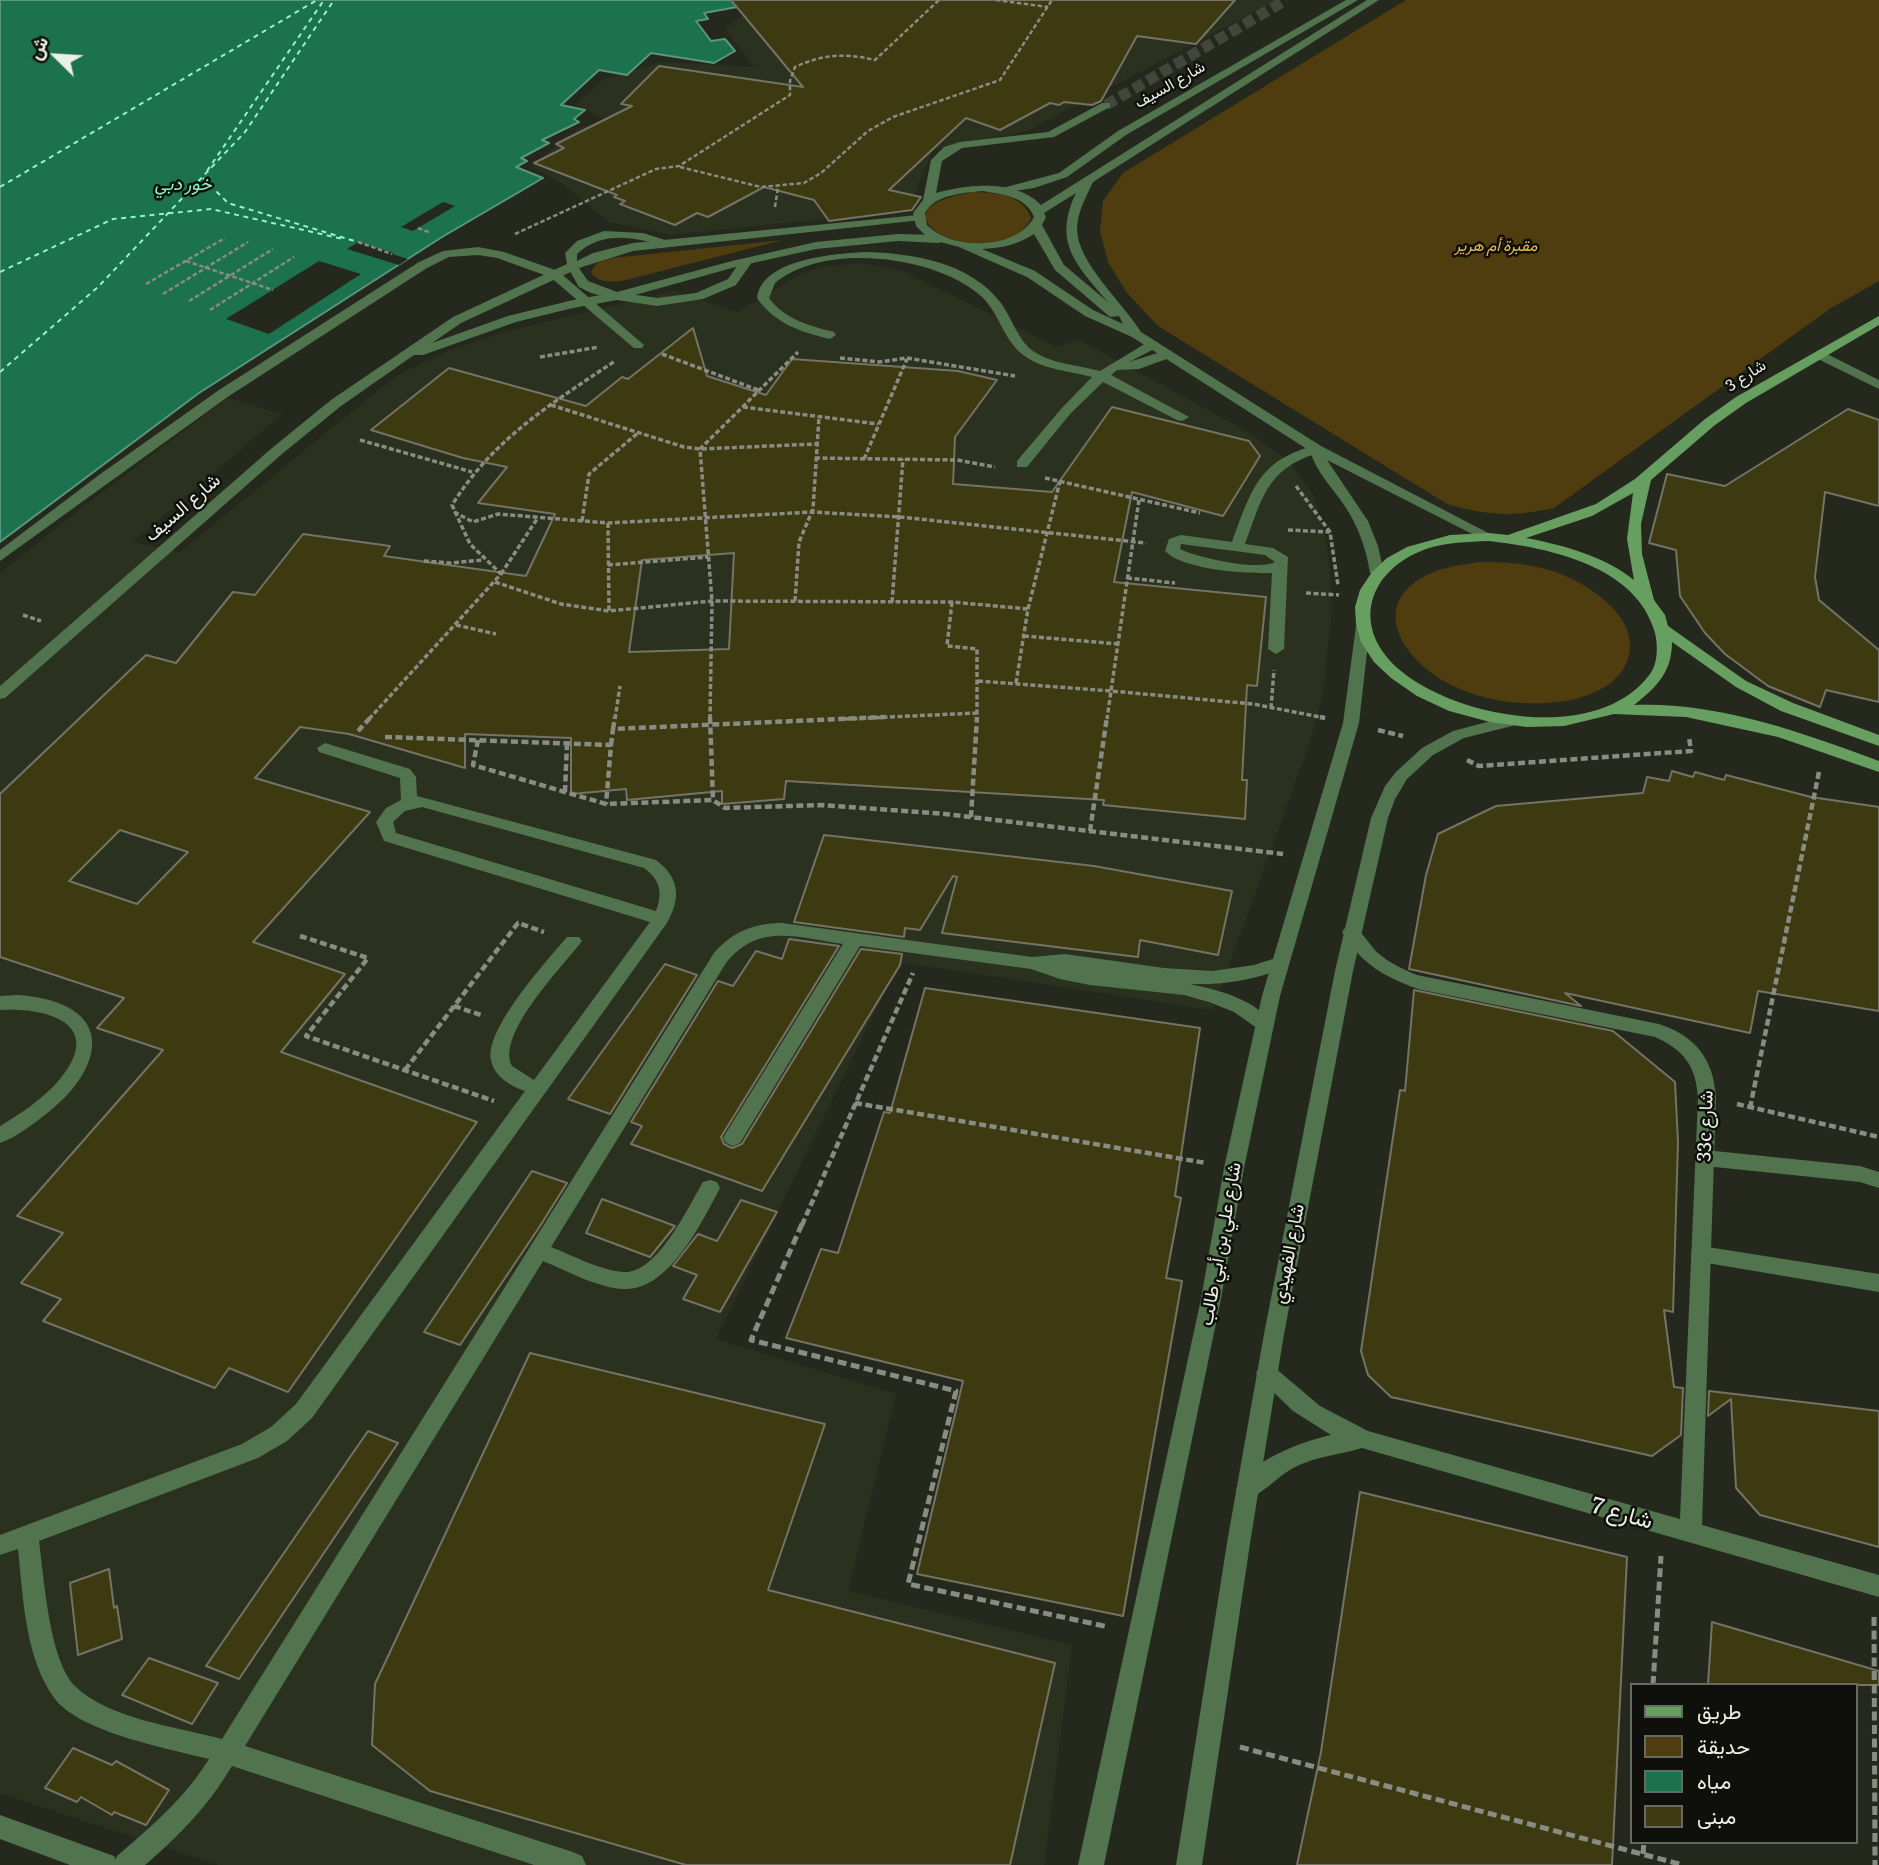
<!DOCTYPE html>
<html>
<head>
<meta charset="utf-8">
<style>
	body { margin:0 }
	#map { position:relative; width:1879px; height:1865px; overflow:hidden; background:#25291d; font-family:Literata,Vazirmatn,serif }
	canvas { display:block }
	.legend { position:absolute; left:1630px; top:1683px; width:228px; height:161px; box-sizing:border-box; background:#0f100b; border:2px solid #676963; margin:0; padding:9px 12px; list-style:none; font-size:21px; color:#ecefe7 }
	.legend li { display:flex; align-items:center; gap:14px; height:35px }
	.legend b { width:35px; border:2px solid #676963 }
	.north { position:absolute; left:21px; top:21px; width:70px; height:70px; -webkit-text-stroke:5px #0f100b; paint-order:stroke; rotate:294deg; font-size:19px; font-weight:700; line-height:28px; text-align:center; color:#ecefe7 }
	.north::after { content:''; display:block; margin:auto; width:24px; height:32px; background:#ecefe7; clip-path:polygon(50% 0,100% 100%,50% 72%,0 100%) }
</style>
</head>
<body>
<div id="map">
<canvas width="1879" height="1865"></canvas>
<ul class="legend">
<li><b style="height:9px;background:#679f60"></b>طريق</li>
<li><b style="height:19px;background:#4f3c0f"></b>حديقة</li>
<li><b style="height:19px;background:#1c714e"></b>مياه</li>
<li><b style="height:19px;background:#3d3910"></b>مبنى</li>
</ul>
<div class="north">ش</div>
</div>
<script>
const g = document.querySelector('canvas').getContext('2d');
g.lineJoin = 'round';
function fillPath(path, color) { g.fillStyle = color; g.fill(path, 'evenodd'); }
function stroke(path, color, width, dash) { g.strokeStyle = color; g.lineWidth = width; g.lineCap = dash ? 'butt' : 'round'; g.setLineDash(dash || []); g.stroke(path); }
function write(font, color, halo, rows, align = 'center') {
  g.font = font + ' Literata,Vazirmatn,serif'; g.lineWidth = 5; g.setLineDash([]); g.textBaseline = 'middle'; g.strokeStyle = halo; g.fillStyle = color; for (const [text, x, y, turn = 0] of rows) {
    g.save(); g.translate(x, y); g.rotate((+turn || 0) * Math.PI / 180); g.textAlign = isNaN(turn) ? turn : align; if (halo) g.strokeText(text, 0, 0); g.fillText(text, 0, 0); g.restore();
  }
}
const built = new Path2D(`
	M769 0H1277L1027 131 933 150 913 197 890 212 671 235 609 222 561 183 531 166 578 128 608 120 576 105 602 80 660 62 754 67 724 28Z
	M861 263 900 270 1057 347 1078 339 1250 433 1288 461 1313 494 1324 531 1330 570 1332 611 1322 697 1310 742 1213 1010 899 962 716 1339 896 1394 848 1591 1072 1645 1044 1865H218L0 1793V573L88 503 228 398 282 414 133 542 180 552 382 387 402 373 450 350 504 332 674 291 738 312 803 273 821 267Z`);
const green = new Path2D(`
	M1406 0H1879V281L1831 308 1554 508C1510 517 1490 516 1447 504L1158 326 1127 293 1108 262 1100 232 1103 201 1123 173Z
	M974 192C995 193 1023 194 1031 218 1019 249 956 250 933 229 907 204 960 194 974 192Z
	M783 240 622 281C610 282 597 283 591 272L597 263 612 258Z
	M1479 562C1504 562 1528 563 1552 571 1588 582 1650 622 1624 668 1613 687 1586 698 1565 701 1524 707 1479 702 1442 680 1407 659 1371 612 1418 580 1436 568 1458 565 1479 562Z`);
const water = new Path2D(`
	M0 0H753L759 3 704 13 708 19 696 21 711 41 725 39 735 51 714 63 651 53 627 75 599 70 561 105 585 110 574 119 579 122 542 140 549 143 521 158 527 161 516 167 543 178 442 237 199 393 0 542Z`);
const pier = new Path2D(`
	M443 202 455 206 413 231 401 227Z
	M358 242 394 253 392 254 408 259 399 265 347 249Z
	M319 261 361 274 269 334 226 319Z`);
const ferry = new Path2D(`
	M207 171 324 0
	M203 178 228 203 358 242
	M0 187 317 0
	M0 272 113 219 211 209 343 239
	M0 372 98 287 245 132 334 0`);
const building = new Path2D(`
	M731 0H1235L1196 44 1137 36 1101 101 1092 105 1064 102 1059 105 1050 103 1000 130 966 118 889 190 921 197 912 210 829 221 814 200 764 187 708 217 697 213 675 225 620 204 625 201 614 197 617 195 534 163 564 148 556 144 632 106 621 104 659 66 803 87Z
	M693 328 707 376 766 395 792 359 958 371 997 380 955 437 953 484 1052 492 1112 407 1249 441 1260 456 1223 516 1132 492 1114 582 1266 597 1257 686 1247 685 1242 780H1247L1245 819 1103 805 1104 800 786 781 784 799 722 804V791L627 800 626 789 571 794V738L465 734V768L349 734 300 727 255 778 370 812 253 942 345 974 281 1052 477 1122 288 1392 229 1368 215 1388 43 1321 61 1299 21 1283 63 1233 17 1216 163 1050 97 1028 124 998 0 957V794L146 655 176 663 233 592 255 595 303 534 390 546 384 556 526 576 555 514 478 503 507 467 463 458 371 430 449 368 586 406 622 377 628 379ZM734 553 729 649 629 652 642 560ZM120 830 188 852 137 904 69 881Z
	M1848 409 1879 420V506L1825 492 1815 577 1819 600 1879 650V702L1826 690 1820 707 1768 686 1725 654 1705 633 1680 596 1676 550 1649 543 1667 474 1725 486Z
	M1672 771 1693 777 1695 772 1724 780 1726 775 1811 797 1879 807V1011L1758 991 1750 1033 1565 993 1581 1006 1409 969 1426 875 1438 834 1496 806 1643 793 1647 777 1669 781Z
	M824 835 1094 866 1232 891 1218 955 1140 940 1138 957 942 933 957 877 953 876 920 930 905 928 904 937 794 922Z
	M789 939 839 946 721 1137 724 1144 732 1148 742 1144 861 949 902 954 900 965 762 1191 631 1144 642 1126 631 1122 718 981 733 986 756 951 782 959Z
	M665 964 697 975 610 1114 568 1099Z
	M925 988 1200 1028 1175 1196 1181 1198 1166 1278 1182 1281 1123 1616 917 1574 963 1381 786 1338 821 1249 838 1253 884 1112 890 1113Z
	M1414 990 1613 1031 1675 1082 1678 1142 1673 1312 1664 1310 1674 1387 1683 1388 1681 1435 1652 1456 1391 1397 1368 1375 1361 1351 1400 1090 1405 1091Z
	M532 1171 567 1183 540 1226 460 1345 424 1332Z
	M602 1199 675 1226 650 1257 586 1233Z
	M741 1200 777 1212 720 1312 683 1299 697 1275 673 1266 698 1234 717 1241Z
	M530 1353 825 1424 768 1590 1055 1663 1010 1865H686L430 1791 372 1745 375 1684Z
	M1709 1391 1879 1411V1547L1760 1515 1736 1488 1731 1399 1708 1416Z
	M368 1431 398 1443 239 1679 206 1666Z
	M1360 1492 1627 1557 1612 1865H1297L1321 1752Z
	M109 1569 114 1608 117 1606 122 1639 78 1655 70 1583Z
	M1712 1622 1879 1671V1685H1708Z
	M149 1658 218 1683 192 1724 122 1695Z
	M73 1748 112 1765 116 1761 169 1790 146 1825 114 1812 112 1815 81 1797 77 1802 45 1788Z`);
const tertiaryTunnel = new Path2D(`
	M1106 105 1286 0`);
const pathFar3 = new Path2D(`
	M996 0 1048 7
	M680 167 761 187 804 183 821 173 868 131 893 117 1000 80 1052 0
	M775 207 778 187
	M418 228 431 233
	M515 234 656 169 679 166 790 95V81L795 67C823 54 845 53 875 60L939 0
	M358 242 392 254
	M186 261 273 290
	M146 284 225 238
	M163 294 248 242
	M189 301 273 249
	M210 310 294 257`);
const pathFar2 = new Path2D(`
	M662 354 758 390
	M540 357 599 347
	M840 358 879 362 907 358 1015 376
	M551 405 684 447 700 449 816 444
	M743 407 878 424
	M360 440 472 472
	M815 458 957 460 995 467
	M864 459 907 359
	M1045 478 1200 513
	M1296 486 1330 532 1338 585
	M1139 500 1111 691 1253 704 1325 718
	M454 512 473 522 498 514 608 523 812 512 900 517 1146 543
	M582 521 589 474 638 433
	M608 523 609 611
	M1288 530 1330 532
	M424 561 451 563 483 560
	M608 565 708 557
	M501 574 537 519
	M1127 578 1175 583
	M495 582 561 604 609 611 712 601 952 602 1028 609
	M1306 593 1339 595
	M795 601 799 542 813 509 819 417
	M892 602 903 459
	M952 602 947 646 977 649V719
	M23 615 41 621
	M456 625 496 634
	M1024 636 1119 644
	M978 681 1111 691 1107 719
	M1016 683 1028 609 1060 481
	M1271 708 1274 670
	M369 719 501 574 470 544 452 505C494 438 551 404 615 361
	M615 719 620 686
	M710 719 712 601 700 449 798 352
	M845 719 977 713`);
const pathFar1 = new Path2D(`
	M710 717 713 800
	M1320 717 1325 718
	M613 729 615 717
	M1378 730 1403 736
	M358 731 371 717
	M385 737 611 745 606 804
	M478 740 473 765 606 804 713 800 725 808 822 805 945 814 1283 854
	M611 745 613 729 885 717
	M1467 760 1479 766 1691 751 1689 737
	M565 792 567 743
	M971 817 977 717
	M1090 831 1107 717
	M300 936 368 958 306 1036 494 1101
	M454 1006 484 1016
	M405 1070 518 923 544 932
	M855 1103 1206 1163
	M1737 1104 1879 1137
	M1750 1108 1819 772
	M802 1225 913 973`);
const path = new Path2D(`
	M802 1224 751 1340 956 1391 908 1584 1109 1627
	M1874 1617 1875 1865
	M1653 1685 1661 1556
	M1240 1747 1683 1865
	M1643 1854 1644 1842`);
const service = new Path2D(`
	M604 231 643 233 675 243 669 247C637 238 604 229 577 254V269L461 323 432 343 508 316 573 300 617 292 657 298 696 293 728 279 742 259 752 262 736 285 703 299 657 306 617 300 573 308 516 322 423 355H414L341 406 282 454 5 698 0 699V686L272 448 331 400 453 317 567 264 565 253 577 241Z
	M864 252C912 253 970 262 1001 303 1012 318 1017 339 1033 351 1052 364 1078 365 1100 371L1148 342H1156V348L1129 362 1167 350 1172 351V357L1139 369 1117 370 1111 375 1189 417 1182 421 1177 420 1103 382 1070 414 1027 467H1017V461L1061 409 1092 377C1070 371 1045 370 1026 357 1004 343 1000 314 982 297 936 255 824 242 775 283L769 298C784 319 810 326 834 332L836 335 830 339C801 332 775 324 757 298 762 259 833 254 864 252Z
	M1316 445 1321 446V452C1267 468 1263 496 1245 544L1273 548 1288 557 1284 649 1276 654 1268 649 1272 573C1247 574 1183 570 1165 551L1169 539 1181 535 1232 542C1251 491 1258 460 1316 445ZM1181 544 1265 555 1275 562C1258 571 1198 558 1180 549Z
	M325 743 410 769 416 777 417 796 656 860C680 878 681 898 667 923L312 1418 287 1441 258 1458 39 1541C44 1577 49 1660 75 1686 108 1719 178 1727 222 1739L714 953C732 932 754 923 782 923L1032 957 1065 954 1164 968 1212 971 1254 965 1279 957 1285 958 1288 963 1285 968C1253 980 1224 985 1190 984 1217 990 1258 999 1273 1026L1270 1031 1264 1033 1234 1012 1209 1002 1184 995 1090 985 1060 979 1031 969 860 946 740 1143 733 1146 726 1143 723 1138 726 1133 843 944C798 938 759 922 726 963L551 1247C574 1256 599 1270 623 1272 657 1275 688 1207 703 1182L710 1180 717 1182 720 1188C702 1222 669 1291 624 1289 597 1288 568 1271 543 1261L245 1746 573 1852 582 1856 586 1865H534L232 1766C208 1806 180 1835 145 1865H113L117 1856C152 1826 184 1799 209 1759 169 1749 80 1732 55 1699 25 1659 23 1597 18 1549L0 1555V1535L242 1444 271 1427 296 1404 525 1091C511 1086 494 1077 491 1060 485 1028 547 961 567 937H579L582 941 579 945C560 969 496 1035 512 1066L534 1080 650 922 384 841 376 822 386 808 401 800 400 778 319 752 317 748ZM422 807 644 868C660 880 663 892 656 911L396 833 393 822 405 811Z
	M18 995C117 1002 109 1068 41 1118 29 1127 15 1138 0 1143V1126C22 1113 44 1098 60 1079 106 1023 46 1007 0 1010V996Z
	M1705 1150 1860 1166 1879 1172V1188L1860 1182 1705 1166 1698 1163 1695 1158 1698 1153Z
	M1701 1246 1879 1274V1292L1701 1262 1694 1260 1691 1254 1694 1248Z`);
const pedestrian = new Path2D(`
	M478 247 504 252 558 271 644 345 642 348H634L550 277 497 258 478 255 449 257 427 268 229 396 0 561V550L99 475 219 390 419 262 443 251Z`);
const minor = new Path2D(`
	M1346 0H1358L1126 135 1067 177 1034 188 1001 193 995 190 1059 173 1118 131Z
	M918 215 924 218 922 220 633 251 579 268 588 281 617 292 732 261 816 242 898 234 939 235 945 239 939 243 898 241 816 249 739 266 617 300 591 293 579 287 567 266 593 253 633 243Z
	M1819 350 1879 380V389L1814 357 1813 354Z
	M1351 926C1362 929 1369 945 1378 953 1389 963 1403 969 1417 975L1659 1024C1696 1036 1714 1060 1716 1098L1702 1525 1879 1575V1597L1362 1448C1339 1455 1316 1456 1293 1468 1277 1477 1264 1493 1247 1499L1239 1496 1236 1489C1249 1461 1303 1441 1331 1435L1293 1411 1260 1379 1256 1373 1260 1367 1267 1364 1274 1367 1320 1406 1368 1431 1680 1519 1698 1098C1696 1066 1684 1050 1655 1037L1422 990C1387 979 1361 964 1342 932L1345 928Z`);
const tertiary = new Path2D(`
	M1367 0H1379L1093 182C1086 197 1077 213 1077 229 1077 262 1123 303 1141 332L1321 446 1496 537 1494 540H1484L1327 460 1368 521 1378 546 1384 573 1377 577 1370 573C1366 547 1357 523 1342 502 1330 485 1316 471 1310 451L1132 337 1085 316 1027 277 959 247 929 239 916 226 913 213 923 200 931 160 944 147 960 142 1048 132 1102 103H1110V107L1054 137 962 148 942 161 936 193C968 184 1016 179 1041 205ZM983 191C1003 195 1026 196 1034 217 1017 250 952 251 927 225L925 213C935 194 964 193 983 191ZM1076 193C1052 243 1077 265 1108 302L1064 265 1042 225 1046 217 1044 213ZM1034 234 1055 270 1110 317 1119 316 1123 324 1093 310 1035 271 982 249C1001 248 1018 245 1034 234Z
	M1363 621 1370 626 1359 723 1280 996 1244 1168 1221 1299 1104 1865H1078L1201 1299 1224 1168 1262 996 1343 723 1356 626Z
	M1510 716 1516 717 1518 721 1516 725 1464 738 1433 755 1407 779 1395 799 1388 818 1353 971 1284 1334 1251 1537 1202 1865H1176L1228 1537 1264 1334 1335 971 1371 818 1385 786 1396 772 1422 748 1453 731Z
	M0 1815 114 1856 118 1865H70L0 1839Z`);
const secondary = new Path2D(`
	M1879 316V325L1746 403 1715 425 1651 480 1641 524 1642 554 1654 600 1665 615 1668 626 1746 681 1793 703 1879 735V746L1781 711 1736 687 1672 642C1672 672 1657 687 1634 705 1719 702 1800 732 1879 761V772L1778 737 1686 717 1614 714 1564 726 1527 727 1490 722 1449 711 1417 696 1391 678 1374 662 1361 642 1356 624 1355 607 1360 590 1372 572 1387 558 1407 547 1450 535 1489 533 1508 535 1596 504 1635 479 1705 419 1736 397ZM1633 493 1627 539 1634 580C1604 556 1563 545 1526 538L1592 516ZM1489 541C1550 548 1637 566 1655 633 1658 645 1658 664 1650 674 1599 744 1459 719 1401 671 1350 629 1366 571 1426 549 1446 542 1468 542 1489 541Z`);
const farStreetnames = [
	["شارع السيف",1170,85,-30],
	["شارع 3",1746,376,-33]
];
const farParknames = [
	["مقبرة أم هرير",1496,246]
];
const farWaternames = [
	["خور دبي",183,185]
];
const streetNames = [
	["شارع السيف",183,508,-41],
	["33c شارع",1706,1126,-88],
	["شارع علي بن أبي طالب",1221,1244,-80],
	["شارع الفهيدي",1289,1254,-79]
];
const nearStreetnames = [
	["شارع 7",1622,1514,16]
];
fillPath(built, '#2b311f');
fillPath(green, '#4f3c0f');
fillPath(water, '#1c714e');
stroke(water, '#5a977c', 2);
fillPath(pier, '#25291d');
stroke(ferry, '#8bf9c2', 2, [5, 4.5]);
fillPath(building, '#3d3910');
stroke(building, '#747365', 2);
stroke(tertiaryTunnel, '#43473b', 11, [11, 5]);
stroke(pathFar3, '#898c82', 2.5, [4.5, 2.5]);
stroke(pathFar2, '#898c82', 3.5, [5, 2.5]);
stroke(pathFar1, '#898c82', 4.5, [7, 3.5]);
stroke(path, '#898c82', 5, [9, 4.5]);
fillPath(service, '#51734d');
fillPath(pedestrian, '#51734d');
fillPath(minor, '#51734d');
fillPath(tertiary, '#51734d');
fillPath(secondary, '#679f60');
write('16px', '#ecefe7', '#0f100b', farStreetnames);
write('italic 16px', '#e8bc57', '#0f100b', farParknames);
write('italic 18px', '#8bf9c2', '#0f100b', farWaternames);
write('19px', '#ecefe7', '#0f100b', streetNames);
write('23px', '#ecefe7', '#0f100b', nearStreetnames);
</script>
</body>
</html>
